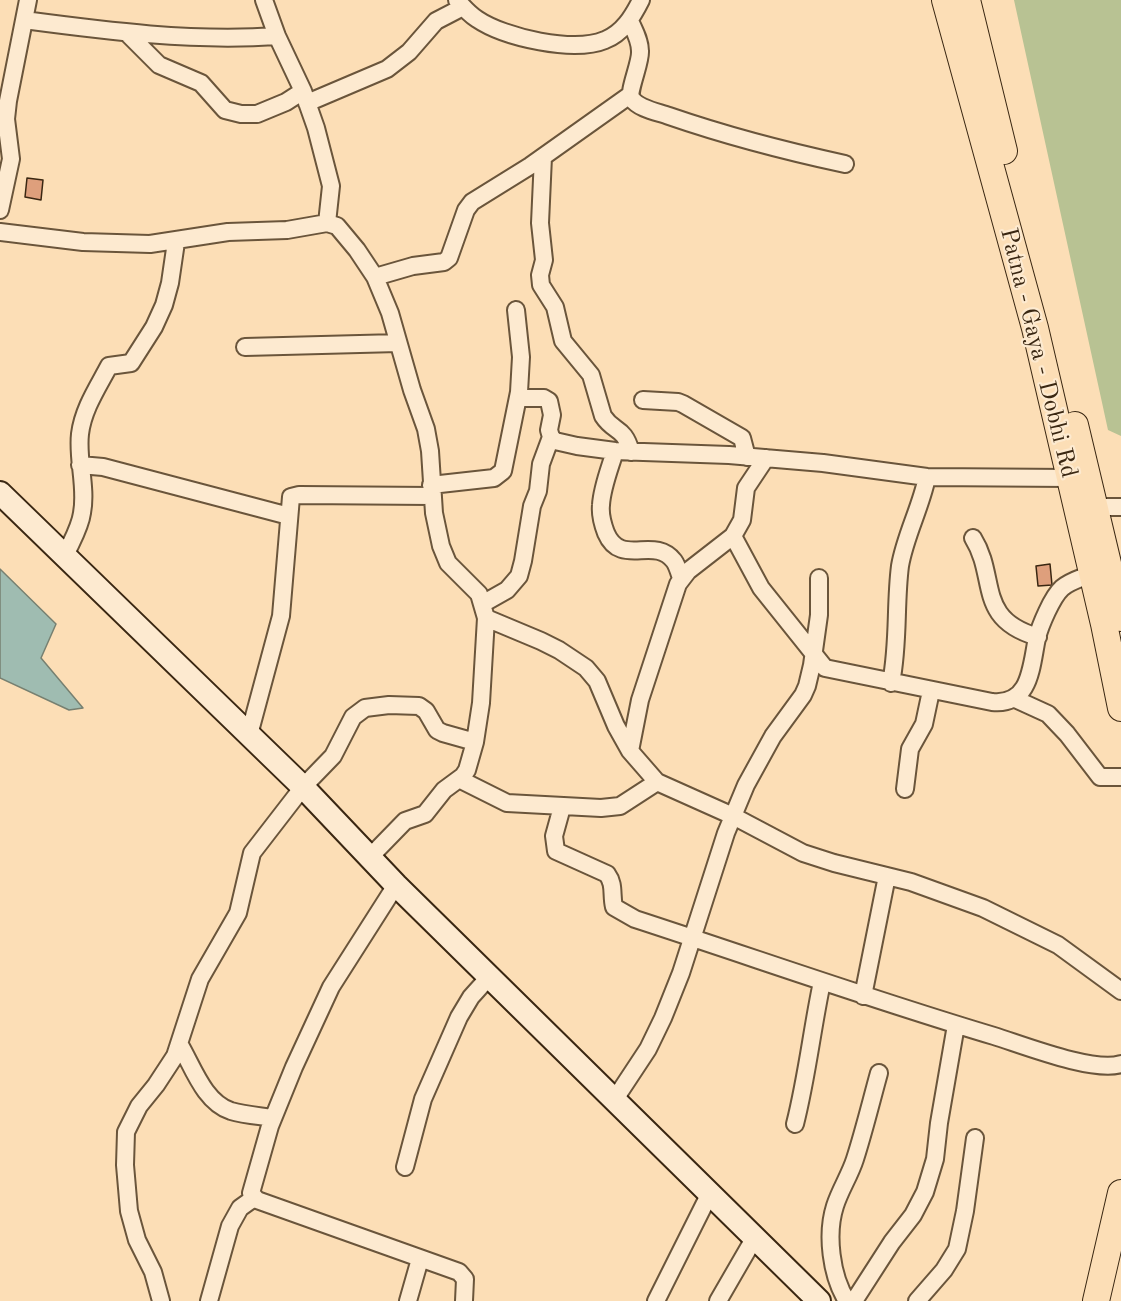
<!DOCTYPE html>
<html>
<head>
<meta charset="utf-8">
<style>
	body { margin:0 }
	canvas { display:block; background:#fcdeb6 }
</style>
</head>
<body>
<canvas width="1121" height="1301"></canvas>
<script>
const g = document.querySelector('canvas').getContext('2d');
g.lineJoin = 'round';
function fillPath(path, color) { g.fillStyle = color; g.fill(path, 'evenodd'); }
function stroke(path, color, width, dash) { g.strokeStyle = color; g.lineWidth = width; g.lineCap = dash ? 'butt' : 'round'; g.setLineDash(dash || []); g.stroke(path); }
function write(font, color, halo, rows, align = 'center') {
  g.font = font + ' "Old Standard TT",serif'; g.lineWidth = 4.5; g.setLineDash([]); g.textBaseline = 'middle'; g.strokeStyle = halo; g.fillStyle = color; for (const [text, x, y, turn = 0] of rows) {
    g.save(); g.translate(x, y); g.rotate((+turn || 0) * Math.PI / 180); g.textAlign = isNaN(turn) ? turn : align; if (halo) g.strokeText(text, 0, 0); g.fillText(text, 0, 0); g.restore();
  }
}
const green = new Path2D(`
	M1014 0H1121V436L1108 430Z`);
const water = new Path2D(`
	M0 569 56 624 41 658 83 708 69 710 0 678Z`);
const building = new Path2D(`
	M27 178 43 180 41 200 25 197Z
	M1050 564 1052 585 1038 586 1036 566Z`);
const street = new Path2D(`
	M264 0 277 36 303 91 316 128 331 186 327 223
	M457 0C463 7 469 14 477 19 505 38 574 53 605 40 623 33 633 16 641 0
	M24 20C107 31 193 42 277 36
	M630 21C634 30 640 40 640 51 641 63 627 92 632 99 639 109 658 112 669 116 727 136 785 151 845 164
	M126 32 159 65 201 83 225 110 241 114H257L286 102 303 91
	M307 103 387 69 409 52 436 21 463 7
	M543 157 540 223 544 260 540 275 541 285 555 307 563 341 591 375 603 416C614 433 624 426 631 452
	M0 210 11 159 6 119 8 101 28 0
	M0 232 83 242 150 244 228 232 287 230 327 223 337 226 357 250 375 277 390 313 412 390 426 429 430 451 434 513 441 546 448 563 479 594 486 618 481 703 475 742 467 770 463 776 444 790 425 814 405 821 369 858
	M375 277 413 266 444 262 449 258 466 210 472 202 530 166 630 95
	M245 347 398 343
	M518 398H544L549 401 552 415 549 430 551 437 555 441 577 446 615 451 729 455 823 463 927 477 1070 478
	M643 400 678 402 683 404 742 438 747 457
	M615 451C610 468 602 487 601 505 600 514 603 525 606 533 621 568 654 535 674 561 677 565 679 572 681 578
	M80 465 103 467 289 516
	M431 485 494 478 503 471 519 392 521 357 516 310
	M1086 507H1121
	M733 536 761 588 825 668 992 702C1031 706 1031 666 1037 638 1040 626 1052 597 1062 588 1070 581 1082 578 1091 574
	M973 538C998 578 975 619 1038 637
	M65 556C71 542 80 528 82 513 87 487 77 460 80 434 83 409 98 387 109 366L131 363 154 327 164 305 170 283 176 242
	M484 603 507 590 519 576 523 561 532 506 538 491 541 464 551 437
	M486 618 541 641 559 650 586 668 597 681 616 726 630 751 657 782 733 816 803 853 834 863 911 882 983 908 1058 945 1121 991
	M891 683C899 643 895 605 900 566 905 536 921 507 927 477
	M1013 698 1048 714 1067 734 1100 777H1121
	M249 735 281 616 291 497 299 495 432 496
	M630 751 640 700 678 584 688 571 733 536 742 520 746 488 766 458
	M459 779 507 803 601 808 620 806 657 782
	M905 789 910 749 924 724 931 691
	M562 807 554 836 556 851 607 874C615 885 611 894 614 907L635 919C755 958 873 1000 994 1036 1023 1045 1094 1073 1121 1064
	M396 885 331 987 294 1067 270 1126 251 1193 257 1200 459 1272 465 1279 464 1301
	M863 996 887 876
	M180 1045C193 1067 204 1102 231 1111 244 1115 260 1116 273 1118
	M615 1099 648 1049 663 1018 681 973 726 833 746 785 773 736 803 695 807 686 812 665 819 615V578
	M795 1124C807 1077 812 1029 822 982
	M405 1167 423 1099 459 1017 471 997 489 977
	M161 1301 153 1272 137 1240 129 1211 125 1165 126 1132 139 1106 156 1085 175 1056 200 979 238 913 252 853 303 787 333 756 353 717 365 708 389 705 419 706 426 711 437 730 443 733 475 742
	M209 1301 230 1226 240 1208 254 1198
	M408 1301 420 1259
	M656 1301 710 1193
	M718 1301 755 1237
	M847 1301C831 1276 826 1234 835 1206 840 1190 850 1175 855 1159 864 1131 871 1102 879 1073
	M854 1301 892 1242 913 1215 925 1192 935 1159 939 1123 956 1025
	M917 1301 944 1270 957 1249 965 1211 975 1138`);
const secondary = new Path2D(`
	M0 493 303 787 396 885 819 1301`);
const primary = new Path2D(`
	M945 0 1035 328 1104 624 1121 708
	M967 0 1004 151
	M1075 425 1121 618
	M1096 1301 1121 1193`);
const streetNames = [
	["Patna - Gaya - Dobhi Rd",1038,353,76]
];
fillPath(green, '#b8c293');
fillPath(water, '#9fbcb1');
stroke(water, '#778071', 1.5);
fillPath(building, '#de9f7c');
stroke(building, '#3a2712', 1.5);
stroke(street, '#6a553b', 20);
stroke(secondary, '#3a2712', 26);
stroke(primary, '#3a2712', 28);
stroke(street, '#fdead0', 16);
stroke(secondary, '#fdead0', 22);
stroke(primary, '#fcdeb6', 26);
write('24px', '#3a2712', '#fdead0', streetNames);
</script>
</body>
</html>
